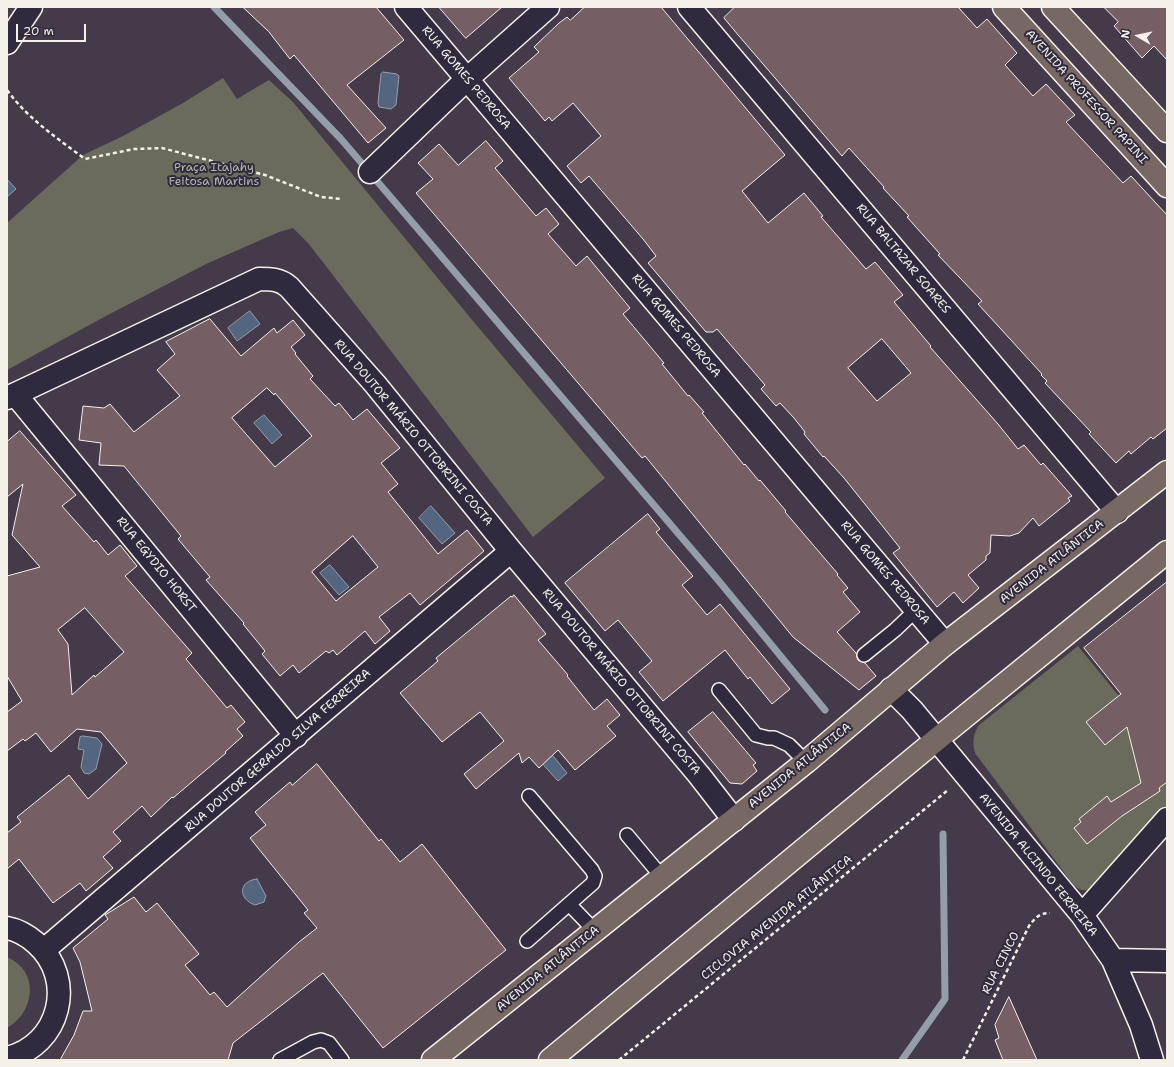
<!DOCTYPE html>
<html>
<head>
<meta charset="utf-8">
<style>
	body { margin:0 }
	#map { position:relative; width:1174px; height:1067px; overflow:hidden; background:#443a49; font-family:"Shantell Sans",sans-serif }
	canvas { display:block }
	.frame { position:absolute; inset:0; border:8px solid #f4f1e8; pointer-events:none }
	.north { position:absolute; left:1118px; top:16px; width:40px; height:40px; -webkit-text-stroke:3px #2f2a3d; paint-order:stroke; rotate:279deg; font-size:11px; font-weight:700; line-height:16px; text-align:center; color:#f4f1e8 }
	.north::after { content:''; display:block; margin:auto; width:14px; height:18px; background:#f4f1e8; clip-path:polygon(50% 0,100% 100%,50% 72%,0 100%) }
	.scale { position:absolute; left:16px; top:24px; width:70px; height:18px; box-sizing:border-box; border:2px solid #f4f1e8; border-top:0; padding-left:5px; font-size:12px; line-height:14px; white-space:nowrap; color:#f4f1e8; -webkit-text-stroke:3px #2f2a3d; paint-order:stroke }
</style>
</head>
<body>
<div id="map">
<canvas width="1174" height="1067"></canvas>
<div class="frame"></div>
<div class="north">N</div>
<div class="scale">20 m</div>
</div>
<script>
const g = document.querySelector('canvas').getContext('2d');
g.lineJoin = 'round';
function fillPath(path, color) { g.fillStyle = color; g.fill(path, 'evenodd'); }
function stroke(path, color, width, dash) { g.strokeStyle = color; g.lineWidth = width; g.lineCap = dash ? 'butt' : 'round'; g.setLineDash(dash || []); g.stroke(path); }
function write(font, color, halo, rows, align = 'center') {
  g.font = font + ' "Shantell Sans",sans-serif'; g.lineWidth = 4; g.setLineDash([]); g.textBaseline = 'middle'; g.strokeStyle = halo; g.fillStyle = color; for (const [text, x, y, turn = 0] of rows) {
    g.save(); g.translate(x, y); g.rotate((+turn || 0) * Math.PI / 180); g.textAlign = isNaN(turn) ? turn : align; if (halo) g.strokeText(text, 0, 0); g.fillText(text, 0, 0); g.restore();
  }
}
const green = new Path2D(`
	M223 78 237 99 269 80 293 102 468 315 605 478 533 537 329 270 308 243 293 228 279 232 206 264 104 317 7 370V223L83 155 123 136 183 103Z
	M1078 646 1144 727 1167 748V804L1092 889C1084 892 1078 890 1072 883L975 753C972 742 973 734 979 725Z
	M7 957C40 971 35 1012 7 1028Z`);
const water = new Path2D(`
	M383 72 397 74 399 76 396 105 391 109 379 107 378 103 381 74Z
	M7 179 16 189 7 197Z
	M250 311 260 324 237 341 228 328Z
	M264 415 282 435 272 444 254 423Z
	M431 506 455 533 442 544 419 518Z
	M330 565 349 587 339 595 320 573Z
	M83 736 97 738 102 744 96 769 89 774 84 773 81 767 84 750 78 749 80 737Z
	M549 751 567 773 558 781 539 760Z
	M257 879 266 896 264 902 255 905C238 899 238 881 257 879Z`);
const stream = new Path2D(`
	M214 7 341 139 718 580 825 710
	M902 1060 945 999 943 834`);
const building = new Path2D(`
	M243 7H376L404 40 347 85 386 128 368 143 294 55 290 59 269 32Z
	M439 7H502L466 38Z
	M585 7H661L785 155 742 191 768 223 804 193 823 216 821 217 866 269 875 262 903 295 894 302 931 346 930 347 998 424 1018 449 1024 445 1041 465 1043 463 1072 496 1068 498 1070 501 1039 526 1033 518 1019 533 1010 536 991 535 990 553 986 556V560L968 575 979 588 963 603 954 592 937 607 893 553 900 548 844 478 824 456 823 457 804 434 805 432 794 418 780 403 776 406 761 389 765 385 717 329 713 332H706L648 263 656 256 643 239 589 176 581 183 567 166 601 136 573 103 552 121 549 117 545 121 509 78 539 52 534 47 559 23 567 17 570 20ZM882 339 911 373 877 401 848 368Z
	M735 7H958L977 28 987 19 1017 53 1005 65 1033 96 1046 84 1075 115 1066 122 1123 183 1131 176 1167 215V428L1153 439 1151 437 1131 454 1129 451 1116 463 1089 434 1091 432 1045 383 1047 381 1041 375 1042 374 978 304 982 301 938 255 940 254 907 217 909 216 883 188 884 187 849 148 842 156 739 36 724 18Z
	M1104 7H1167V60L1154 46 1142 58 1114 26 1118 22Z
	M486 141 503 161 495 168 536 216 546 208 559 224 548 234 576 266 587 256 630 308 623 314 664 363 662 364 688 396 689 395 704 412 702 413 744 465 745 464 759 481 760 480 786 511 785 512 838 574 837 575 848 588 843 592 860 612 837 632 856 653 858 660 865 663 876 676 859 690 793 637 645 456 642 458 416 193 433 179 418 163 439 144 458 165Z
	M210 319 241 356 274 328 277 333 293 320 305 335 291 347 296 353 295 354 313 376 310 379 335 406 339 403 353 420 367 409 400 448 381 463 398 484 388 492 438 554 467 530 484 551 420 605 410 593 379 617 390 631 375 644 365 631 337 655 333 650 329 653 326 651 299 673 293 665 280 676 262 654 265 651 243 624 244 623 206 580 210 577 178 539 181 536 124 466 99 465 101 443 79 440 83 406 104 408 110 404 134 432 180 396 157 370 175 354 166 342ZM267 388 274 395 275 393 312 436 275 467 232 418ZM353 536 378 567 336 601 312 572Z
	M20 431 76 495 62 506 94 542 96 540 108 555 120 545 137 566 125 576 192 653 186 659 227 708 231 705 245 722 237 729 243 736 225 752 226 753 173 798 172 797 151 817 142 806 113 832 121 841 103 857 113 868 86 891 80 883 53 903 19 859 7 869V833L21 822 17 817 69 775 88 799 127 763 101 732 77 729 51 752 36 733 25 741 23 739 7 751V712L22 701 7 676V576L40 567 12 535 23 484 7 497V442ZM85 608 124 652 95 677 94 675 72 695 68 644 58 630Z
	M648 514 660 529 656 532 693 576 682 585 707 615 720 604 790 689 772 704 750 677 748 679 725 650 663 701 639 672 652 661 618 620 605 631 565 583Z
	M1167 582V782L1159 788 1160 791 1122 816 1087 844 1074 828 1081 822 1079 819 1107 796 1111 802 1141 783 1127 727 1105 745 1086 722 1121 694 1084 648Z
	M514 595 546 634 538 640 568 675 567 676 594 710 607 699 620 715 607 726 616 736 575 770 558 750 539 768 529 757 522 763 519 753 476 789 464 774 504 741 480 712 442 742 400 693 438 661 436 658 511 596 512 597Z
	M713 712 756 763 753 765 757 771 742 784 730 783 688 732Z
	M317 764 379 841 381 839 400 862 422 844 506 950 383 1048 323 973 233 1043 228 1060H60L74 1035 83 1011H92L80 962 73 948 108 919 105 915 134 897 146 912 157 903 199 954 185 965 210 995 214 992 227 1007 299 942 317 928 304 913 308 910 250 838 266 825 255 812 290 782 292 785Z
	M1009 997 1037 1060H1003L995 1040 999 1038 995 1025Z`);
const path = new Path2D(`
	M7 90C28 119 57 138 85 159L134 149 162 148 265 175 321 197 342 199
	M619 1060 948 790
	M963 1060 1029 926C1035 918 1039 913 1050 913`);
const lane = new Path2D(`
	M864 655 895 630 916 610
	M719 690 756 735 768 738H774L789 745 806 762
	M529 796 592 870 595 876 593 883 569 904 595 931
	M627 835 662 877
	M527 941 569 904
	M280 1060 313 1042 321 1040 329 1043 342 1060`);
const street = new Path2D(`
	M406 7 945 644
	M689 7 1117 512
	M7 43 31 7
	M370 172 467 79 548 7
	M15 394 296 736
	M7 398 259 279C271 279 280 279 289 287L375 384 511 551 699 775 734 820
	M891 689 912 710 1082 915 1113 960 1141 1025 1152 1060
	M1082 915 1167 819
	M7 928C18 930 28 936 36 943 77 979 60 1046 7 1058
	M44 950 511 551
	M1113 960 1167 961`);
const primary = new Path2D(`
	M1004 7 1167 186
	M1053 7 1167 131
	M433 1060 806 762 945 644 1167 472
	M550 1060 936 740 1167 552`);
const streetNames = [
	["RUA GOMES PEDROSA",466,78,50],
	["AVENIDA PROFESSOR PAPINI",1086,97,48],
	["RUA BALTAZAR SOARES",903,259,50],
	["RUA GOMES PEDROSA",676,326,50],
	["RUA DOUTOR MÁRIO OTTOBRINI COSTA",413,433,50],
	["AVENIDA ATLÂNTICA",1052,562,-38],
	["RUA EGYDIO HORST",156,565,51],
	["RUA GOMES PEDROSA",885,573,50],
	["RUA DOUTOR MÁRIO OTTOBRINI COSTA",621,682,50],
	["RUA DOUTOR GERALDO SILVA FERREIRA",278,751,-41],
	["AVENIDA ATLÂNTICA",800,766,-39],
	["AVENIDA ALCINDO FERREIRA",1038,865,51],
	["CICLOVIA AVENIDA ATLÂNTICA",777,918,-39],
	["RUA CINCO",1001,963,-63],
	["AVENIDA ATLÂNTICA",548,969,-39]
];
const parkNames = [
	["Praça Itajahy",214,168],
	["Feitosa Martins",214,182]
];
fillPath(green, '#6a6b5d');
fillPath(water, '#54667f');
stroke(water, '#949ea9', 1);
stroke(stream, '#949ea9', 7);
fillPath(building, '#765e65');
stroke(building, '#f4f1e8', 1);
stroke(lane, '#f4f1e8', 16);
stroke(street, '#f4f1e8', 25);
stroke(primary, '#f4f1e8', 25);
stroke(path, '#f4f1e8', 2.5, [4, 3]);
stroke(lane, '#2f2a3d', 13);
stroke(street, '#2f2a3d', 22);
stroke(primary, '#776864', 22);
write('12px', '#f4f1e8', '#2f2a3d', streetNames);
write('12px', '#b6b5a9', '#2f2a3d', parkNames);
</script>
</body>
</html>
